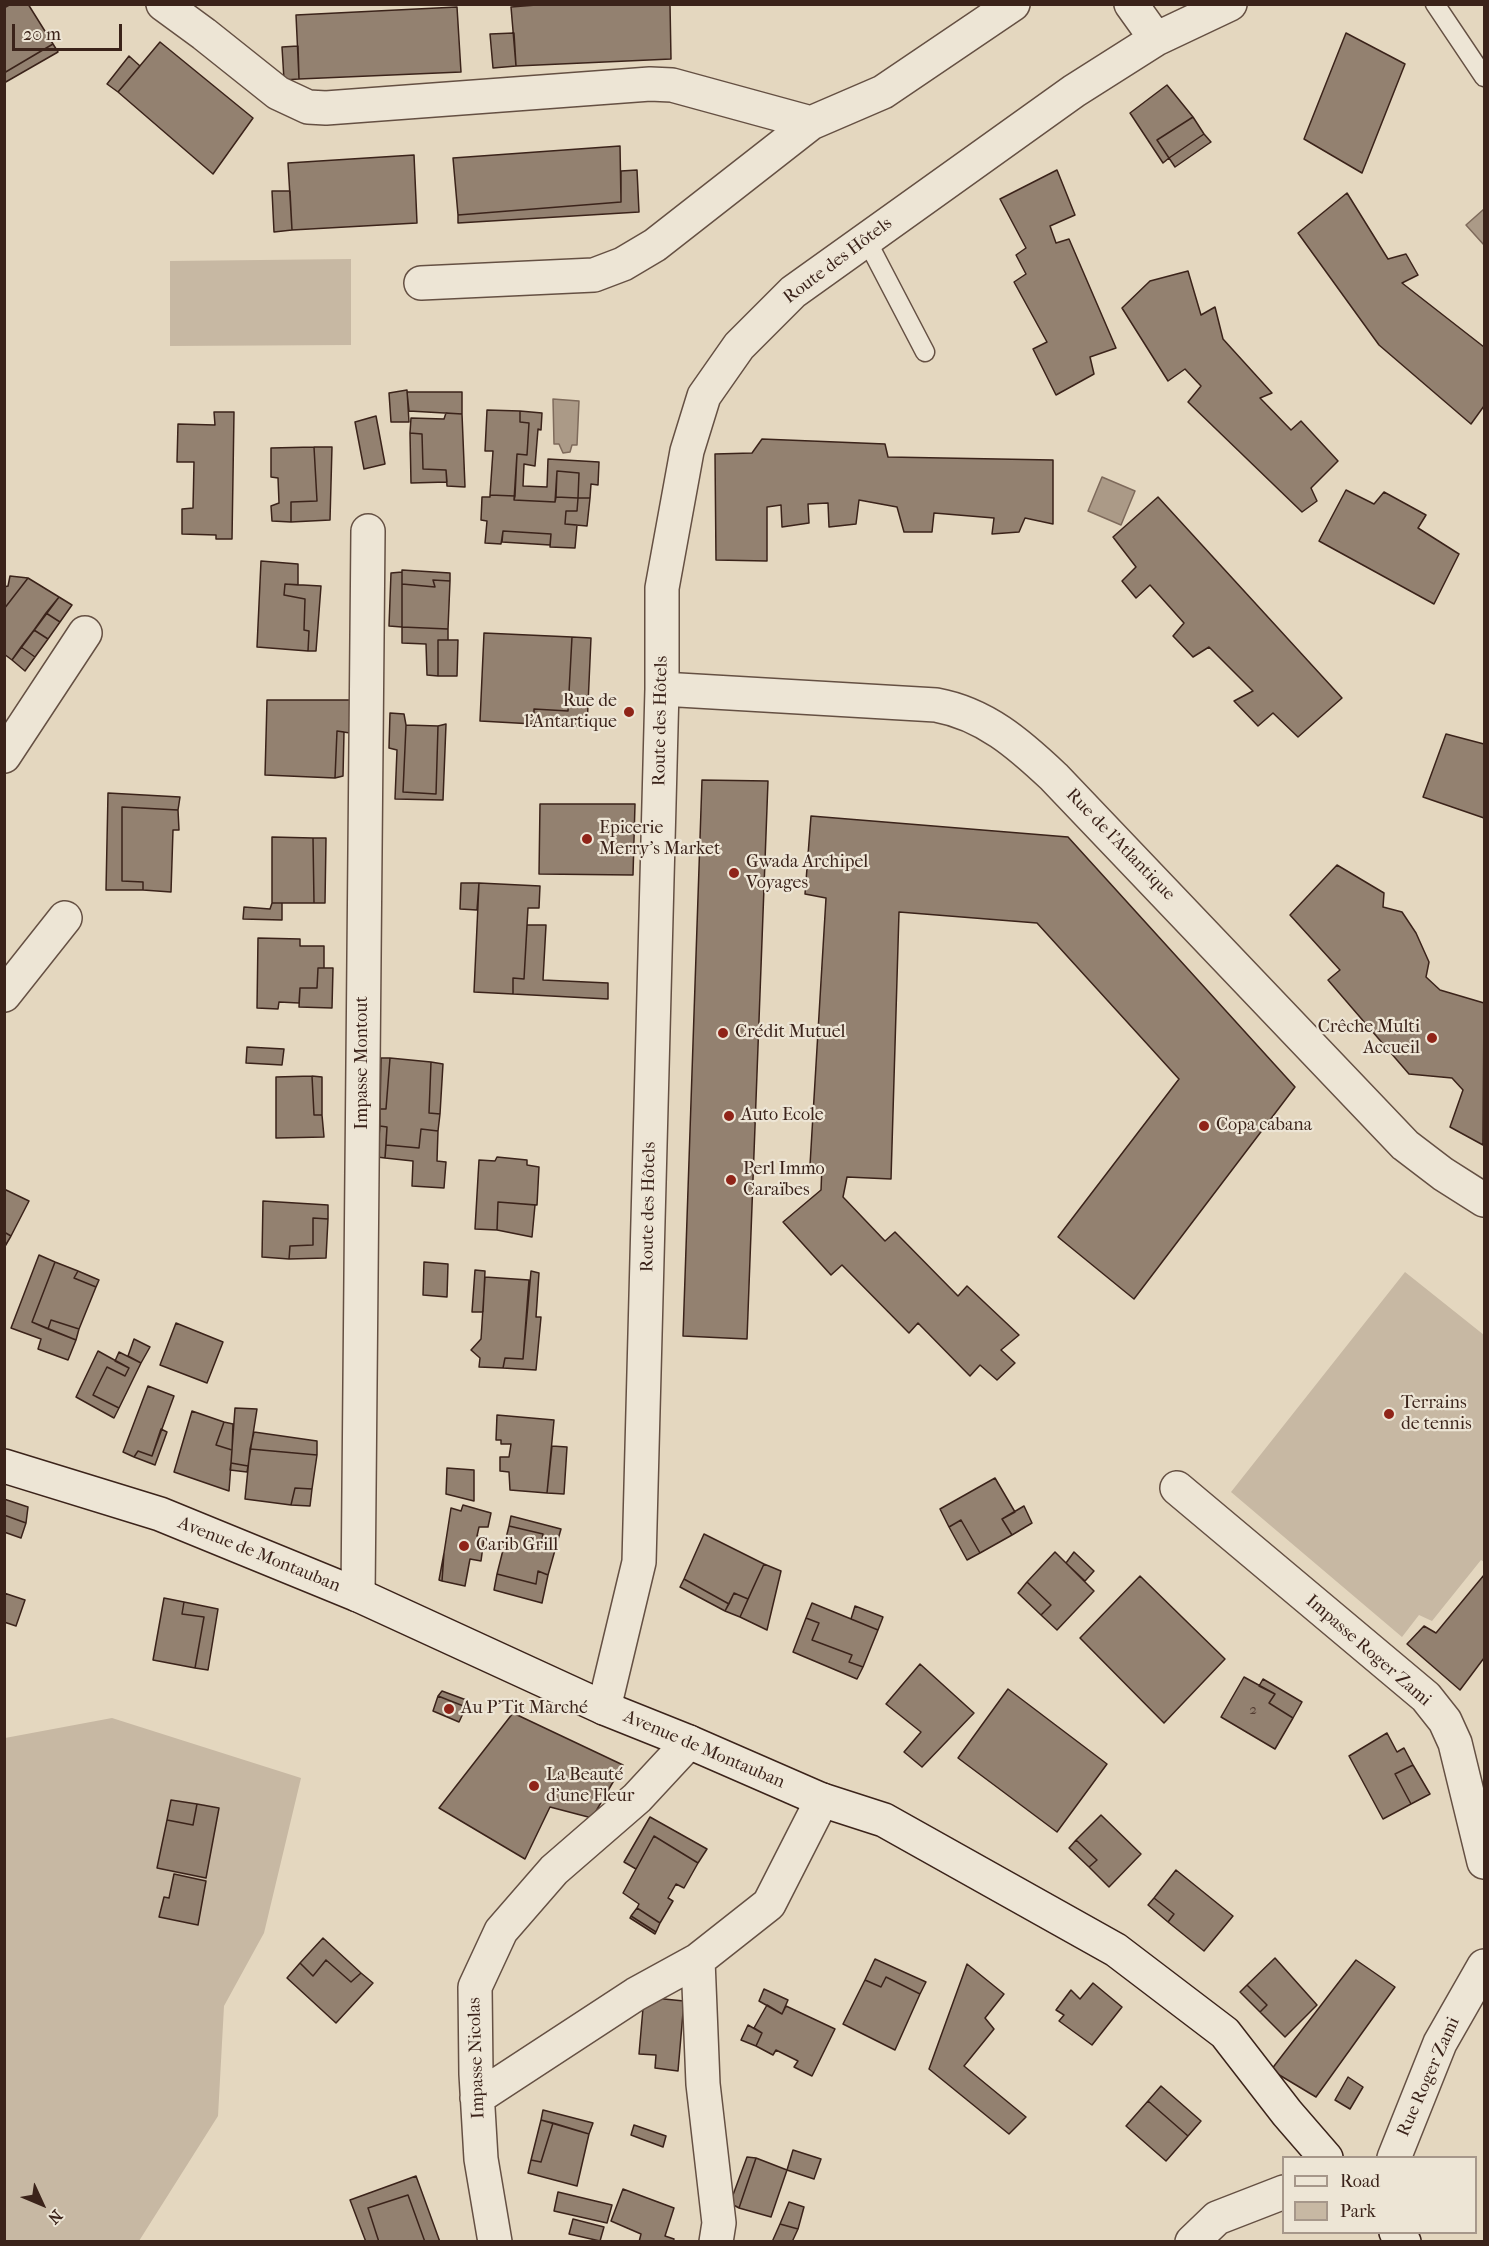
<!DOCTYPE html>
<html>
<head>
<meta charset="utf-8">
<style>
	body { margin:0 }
	#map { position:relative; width:1489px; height:2246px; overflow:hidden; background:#e4d7bf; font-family:"IM FELL French Canon",serif }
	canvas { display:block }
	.frame { position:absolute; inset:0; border:6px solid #3b231a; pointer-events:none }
	.legend { position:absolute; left:1282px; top:2156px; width:195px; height:78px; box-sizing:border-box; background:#ede5d5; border:2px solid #a6978a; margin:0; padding:8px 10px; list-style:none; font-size:18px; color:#3b231a }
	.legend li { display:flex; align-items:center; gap:12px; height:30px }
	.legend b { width:30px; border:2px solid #a6978a }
	.north { position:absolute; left:12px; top:2174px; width:60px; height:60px; -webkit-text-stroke:4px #ede5d5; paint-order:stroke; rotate:134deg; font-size:16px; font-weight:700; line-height:24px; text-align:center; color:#3b231a }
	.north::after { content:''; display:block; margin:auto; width:21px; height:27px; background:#3b231a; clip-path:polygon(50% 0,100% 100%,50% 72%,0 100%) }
	.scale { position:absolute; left:12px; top:24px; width:110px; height:27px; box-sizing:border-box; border:3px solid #3b231a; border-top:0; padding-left:8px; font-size:18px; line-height:21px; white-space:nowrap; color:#3b231a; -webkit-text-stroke:4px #ede5d5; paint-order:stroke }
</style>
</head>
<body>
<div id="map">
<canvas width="1489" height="2246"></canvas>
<div class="frame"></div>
<ul class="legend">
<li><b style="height:8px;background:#ede5d5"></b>Road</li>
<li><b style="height:16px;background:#c7b8a3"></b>Park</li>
</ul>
<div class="north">N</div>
<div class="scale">20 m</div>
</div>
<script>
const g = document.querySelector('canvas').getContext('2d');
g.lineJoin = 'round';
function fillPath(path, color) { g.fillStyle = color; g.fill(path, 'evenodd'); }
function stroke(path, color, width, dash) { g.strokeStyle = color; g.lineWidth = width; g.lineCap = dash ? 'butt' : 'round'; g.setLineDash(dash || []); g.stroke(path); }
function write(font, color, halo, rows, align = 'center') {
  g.font = font + ' "IM FELL French Canon",serif'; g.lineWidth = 4.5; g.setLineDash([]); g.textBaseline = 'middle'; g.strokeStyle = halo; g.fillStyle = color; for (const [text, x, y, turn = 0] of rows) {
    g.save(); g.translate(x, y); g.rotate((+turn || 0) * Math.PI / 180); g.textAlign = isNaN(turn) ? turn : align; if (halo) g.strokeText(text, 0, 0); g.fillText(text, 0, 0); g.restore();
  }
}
const green = new Path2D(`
	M351 259V345L170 346V261Z
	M1405 1272 1484 1335V1562L1481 1560 1432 1621 1419 1615 1402 1637 1231 1492Z
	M112 1718 301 1778 264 1933 224 2006 218 2116 139 2241 5 2242V1738Z`);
const water = new Path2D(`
	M1484 209V245L1466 225Z
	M553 399 579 401 577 445H572L570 452 563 453 559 444H554Z
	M1102 477 1135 491 1121 525 1088 511Z`);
const building = new Path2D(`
	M11 4H28L53 44 4 73V8Z
	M549 4H670L671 59 516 66 511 7Z
	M457 7 461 72 299 79 296 15Z
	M514 33 516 66 493 68 490 34Z
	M1346 33 1405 64 1362 173 1304 139Z
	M160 42 253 118 213 174 118 92Z
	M53 44 58 52 4 83V73Z
	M298 46 299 79 284 80 282 47Z
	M129 56 140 66 118 92 107 84Z
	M1167 85 1193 117 1157 140 1169 158 1163 163 1130 113Z
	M1193 117 1204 134 1169 158 1157 140Z
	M1204 134 1211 142 1175 167 1169 158Z
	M620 146 621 202 458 215 453 158Z
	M414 155 417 223 292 230 288 163Z
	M637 170 639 212 458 223V215L621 202V171Z
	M1057 170 1075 215 1050 226 1056 243 1069 239 1116 348 1090 357 1094 374 1056 395 1033 349 1047 342 1014 282 1026 274 1016 255 1026 248 1000 199Z
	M272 191H290L292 230 274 232Z
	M1347 193 1388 259 1406 254 1418 275 1402 283 1484 347V406L1471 424 1379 345 1298 233Z
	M1188 271 1201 315 1215 307 1223 339 1272 393 1260 398 1291 430 1301 421 1338 461 1311 488 1317 501 1302 512 1188 402 1201 386 1185 369 1168 381 1122 308 1150 281Z
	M407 390 409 422H391L389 393Z
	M407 392H462V414L409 411Z
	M487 410 520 411V422L529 423 527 455 517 454 515 496 490 495 493 451H485Z
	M520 411 542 413 541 430 538 429 535 466 524 464 523 486 547 487 548 459 599 462 598 485 591 484 590 498H578L579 473 557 471 555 502 514 500 517 454 527 455 529 423 520 422Z
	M214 412H234L232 539H216V535L182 534V509L193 508 194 462H177L178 424 215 425Z
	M446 413 462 414 465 487 447 486 446 470 423 469 422 434 410 433 411 418 444 419Z
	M376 416 385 464 364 469 355 422Z
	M410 433 422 434 423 469 446 470 447 482 411 483Z
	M762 439 885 444 888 457 1053 460V524L1025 518 1019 532 992 534 994 518 934 513 932 532H904L897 507 859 500 856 524 829 527 828 503 808 504 809 523 782 527 781 505 767 507V561L716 560 715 454 752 453Z
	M314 447 317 501 291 502V522L272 521 271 506 279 503 278 478 271 477V448Z
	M314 447H332L330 520 291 522V502L317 501Z
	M557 471 579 473 578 498 556 497Z
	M1346 490 1374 504 1384 492 1426 515 1418 528 1459 554 1434 604 1319 541Z
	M490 495 515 496 514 500 555 502 556 497 578 498 577 511H566L565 524 577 525 575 548 550 547 551 534 503 531 501 544 485 543 487 521 481 520 482 497H490Z
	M1158 497 1342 698 1298 737 1273 713 1258 726 1234 701 1253 691 1209 647 1193 657 1173 636 1184 623 1150 585 1136 598 1122 581 1136 567 1113 537Z
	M578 498H590L587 526 565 524 566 511H577Z
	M503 531 551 534 550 545 502 542Z
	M261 561 298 564V585L285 584 284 595 305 599 304 630 309 631 308 651 257 647Z
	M402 570 450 573V581L433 580 435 587 402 584Z
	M402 572V627L389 626 391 573Z
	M10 576 28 578 4 609V587L8 586Z
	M28 578 59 597 12 660 4 654V609Z
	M433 580 450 581 448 629 402 627V584L435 587Z
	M285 584 321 586 316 651H308L309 631 304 630 305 599 284 595Z
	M59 597 72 605 60 622 46 613Z
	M46 613 60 622 48 639 34 630Z
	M402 627 448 629V640H438V676L427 675 426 644 402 643Z
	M34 630 48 639 35 657 21 647Z
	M484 633 572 637 568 711 534 709V724L480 721Z
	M572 637 591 638 587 727 534 724V709L568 711Z
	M438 640H458L457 676H438Z
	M21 647 35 657 25 671 12 660Z
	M267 700H351L350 733 337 731 335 778 265 775Z
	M390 713 404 714 406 725 403 792 436 794 438 726 446 724 443 800 395 799 397 750 389 748Z
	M406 725 438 726 436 794 403 792Z
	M337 731 344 732 343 776 335 778Z
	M1446 734 1484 744V818L1423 797Z
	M702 780 768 781 747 1339 683 1336Z
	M108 793 180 797 178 810 122 807V881L143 882V890H106Z
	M540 804H635L633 875 539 874Z
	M122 807 178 810 179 830H173L171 892 143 890V882L122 881Z
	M811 816 1068 837 1295 1087 1134 1299 1058 1237 1179 1079 1037 923 899 912 891 1179 847 1177 843 1197 885 1241 895 1232 958 1296 967 1286 1019 1335 1001 1350 1015 1363 997 1380 980 1365 970 1376 918 1323 909 1333 842 1265 831 1275 783 1222 821 1190 822 1165H810L826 898 805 894Z
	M272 837 313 838 314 903H272Z
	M313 838H326L325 903H314Z
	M1337 865 1384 893 1383 907 1402 912 1416 933 1429 962 1426 977 1440 990 1484 1003 1483 1145 1450 1127 1463 1090 1452 1078 1409 1074 1328 980 1340 970 1290 915Z
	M461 883H479L477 910 460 909Z
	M479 883 540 886 539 908H528L524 979 513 978V994L474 992Z
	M272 903H282V920L243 919 244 907 270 909Z
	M527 925H546L543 980 608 983V999L513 994V978L524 979Z
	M258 938 300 939V946H324V968H318L317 988H300L299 1003 279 1002 278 1009 257 1008Z
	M318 968H333L332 1008 299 1007 300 988H317Z
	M247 1047 284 1049 282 1065 246 1063Z
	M381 1058H390L386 1109H380Z
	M390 1058 431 1062 429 1113 440 1114 438 1131 421 1129 419 1148 386 1145 387 1127 380 1126V1109H386Z
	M431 1062 443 1064 440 1114 429 1113Z
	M312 1076 322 1077V1115H314Z
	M312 1076 314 1115H322L324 1137 276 1138V1077Z
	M380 1126 387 1127 385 1158 377 1157Z
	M421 1129 438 1131 437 1161 446 1162 444 1188 412 1186 413 1161 385 1158 386 1145 419 1148Z
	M497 1157 527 1160V1165L539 1167 537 1205 498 1202 497 1230 475 1229 479 1160 495 1161Z
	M4 1189 29 1201 11 1236 4 1232Z
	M263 1201 328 1205V1219L313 1218V1245L290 1246 289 1259 262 1257Z
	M498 1202 535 1205 532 1237 497 1230Z
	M313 1218 328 1219 326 1258 289 1259 290 1246 313 1245Z
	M4 1232 11 1236 4 1248Z
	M39 1255 55 1262 32 1322 76 1340 68 1360 38 1349 41 1339 11 1328Z
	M55 1262 78 1271 74 1278 96 1287 79 1329 51 1320 48 1329 32 1322Z
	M424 1262 448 1264 447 1297 423 1295Z
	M475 1270 485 1271 483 1312H472Z
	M78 1271 99 1280 96 1287 74 1278Z
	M531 1271 539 1273 536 1317H541L536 1370 503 1368 505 1358 523 1359Z
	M485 1277 529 1280 523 1359 505 1358 503 1368 479 1367 480 1358 471 1350 481 1339Z
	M51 1320 79 1329 76 1340 48 1329Z
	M176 1323 223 1342 207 1383 160 1365Z
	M134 1339 150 1347 141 1363 128 1356Z
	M98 1351 129 1368 125 1376 107 1367 93 1395 119 1408 114 1418 76 1397Z
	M119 1352 141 1363 119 1408 93 1395 107 1367 125 1376 129 1368 115 1361Z
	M148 1386 174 1396 152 1456 138 1451 134 1457 123 1452Z
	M235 1408 257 1409 248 1466 231 1463Z
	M192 1411 224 1422 216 1445 232 1450 229 1491 174 1472Z
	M497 1415 554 1420 547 1493 510 1490 509 1472 500 1471V1457H509L511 1444H501V1440H496Z
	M224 1422 233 1424 232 1450 216 1445Z
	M161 1429 167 1432 155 1465 134 1457 138 1451 152 1456Z
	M254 1432 317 1441V1455L250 1449Z
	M552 1446 567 1447 564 1494 547 1493Z
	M250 1449 317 1455 312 1489 295 1488 291 1505 245 1499Z
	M231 1463 248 1466 247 1472 230 1470Z
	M447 1468 474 1470V1501L446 1494Z
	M995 1478 1015 1512 1002 1519 1012 1535 980 1553 961 1520 949 1527 940 1509Z
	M295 1488 312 1489 310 1506 291 1505Z
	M4 1499 28 1507 26 1523 4 1515Z
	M463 1505 491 1513 488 1527H479L477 1536 484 1539 481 1561 470 1559 465 1586 442 1581 444 1553 451 1508 461 1511Z
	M1024 1506 1032 1523 1012 1535 1002 1519Z
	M4 1515 26 1523 21 1538 4 1532Z
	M511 1516 561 1529 557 1543 542 1539 543 1534 509 1526Z
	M961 1520 980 1553 967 1560 949 1527Z
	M509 1526 543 1534 542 1539 557 1543 548 1575 538 1571 536 1584 497 1574Z
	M704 1534 764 1564 748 1599 734 1593 729 1604 684 1579Z
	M1055 1552 1094 1591 1057 1630 1041 1615 1051 1605 1027 1582Z
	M1074 1552 1094 1571 1085 1581 1066 1563Z
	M444 1553 442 1581 439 1580Z
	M764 1564 781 1571 767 1630 740 1617Z
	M538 1571 548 1575 542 1603 494 1590 497 1574 536 1584Z
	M1484 1575V1658L1460 1690 1407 1644 1424 1626 1436 1633Z
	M1140 1576 1225 1659 1164 1723 1080 1638Z
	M684 1579 729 1604 725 1611 680 1587Z
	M1027 1582 1051 1605 1041 1615 1018 1593Z
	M4 1593 25 1600 16 1626 4 1622Z
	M734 1593 748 1599 740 1617 725 1611Z
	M164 1598 184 1602 182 1614 204 1617 195 1668 153 1660Z
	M184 1602 218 1609 208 1670 195 1668 204 1617 182 1614Z
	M812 1603 878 1630 863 1667 849 1662 852 1655 812 1640 819 1623 806 1618Z
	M855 1606 883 1617 878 1630 851 1619Z
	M806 1618 819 1623 812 1640 852 1655 849 1662 863 1667 857 1679 793 1652Z
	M920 1664 974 1713 922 1767 904 1752 921 1732 886 1704Z
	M1244 1677 1275 1694 1269 1703 1293 1718 1275 1749 1221 1717Z
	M1263 1679 1302 1702 1293 1718 1269 1703 1275 1694 1259 1686Z
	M1008 1689 1107 1764 1057 1832 958 1758Z
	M442 1691 469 1701 466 1707 438 1696Z
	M438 1696 466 1707 459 1722 433 1711Z
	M513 1713 623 1765 592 1818 550 1807 525 1859 439 1808Z
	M1387 1733 1397 1752 1404 1748 1413 1765 1395 1774 1411 1804 1383 1819 1349 1756Z
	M1413 1765 1430 1794 1411 1804 1395 1774Z
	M171 1800 197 1804 193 1825 167 1820Z
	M197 1804 219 1808 206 1878 157 1868 167 1820 193 1825Z
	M1101 1815 1141 1854 1109 1887 1089 1867 1097 1860 1076 1840Z
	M650 1817 707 1849 698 1863 654 1836 636 1869 624 1862Z
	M654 1836 698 1863 684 1888 676 1884 668 1898 673 1901 660 1923 637 1908 639 1904 623 1893Z
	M1076 1840 1097 1860 1089 1867 1069 1848Z
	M1176 1870 1233 1916 1204 1951 1168 1922 1174 1914 1154 1898Z
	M174 1874 206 1881 198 1925 159 1917 164 1897 169 1898Z
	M1154 1898 1174 1914 1168 1922 1148 1905Z
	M637 1908 660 1923 656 1932 631 1916Z
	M631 1916 656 1932 655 1934 630 1918Z
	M323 1938 361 1973 351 1982 326 1960 313 1976 300 1963Z
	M1275 1958 1317 2005 1285 2037 1260 2012 1267 2005 1247 1985Z
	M875 1959 926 1982 920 1994 886 1977 881 1987 865 1980Z
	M326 1960 351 1982 361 1973 373 1983 336 2023 287 1978 300 1963 313 1976Z
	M1356 1960 1395 1987 1316 2097 1271 2070Z
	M967 1964 1004 1994 985 2018 994 2029 964 2066 1026 2117 1009 2134 929 2069Z
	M886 1977 920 1994 895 2050 843 2024 865 1980 881 1987Z
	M1093 1983 1122 2007 1092 2045 1059 2021 1064 2015 1056 2010 1071 1990 1080 1999Z
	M1247 1985 1267 2005 1260 2012 1240 1992Z
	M764 1989 788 2000 782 2014 759 2001Z
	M644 1997 684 2001 678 2071 655 2068 656 2055 639 2054Z
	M767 2005 782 2014 786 2006 835 2029 812 2076 794 2067 798 2061 776 2050 773 2055 756 2046 762 2033 754 2028Z
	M748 2025 762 2033 756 2046 741 2040Z
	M1348 2077 1363 2087 1350 2109 1335 2100Z
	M1161 2086 1201 2121 1188 2136 1148 2101Z
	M1148 2101 1188 2136 1166 2161 1126 2126Z
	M543 2110 593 2123 589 2134 541 2120Z
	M541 2120 553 2123 541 2162 531 2160Z
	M553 2123 589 2134 577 2186 528 2173 531 2160 541 2162Z
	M634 2125 666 2136 663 2147 631 2135Z
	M793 2150 821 2159 814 2179 787 2170Z
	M747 2157 756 2158 739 2208 730 2203Z
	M756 2158 787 2170 771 2217 739 2208Z
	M416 2176 440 2242H425L408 2195 368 2208 379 2242H366L350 2200Z
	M623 2189 674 2208 665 2236 674 2239 673 2242H639L641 2234 611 2221Z
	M558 2192 612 2205 607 2223 554 2211Z
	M408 2195 425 2242H379L368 2208Z
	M789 2202 804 2207 798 2229 780 2224Z
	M573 2219 604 2227 600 2241 569 2234Z
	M780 2224 798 2229 792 2242H772Z`);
const lane = new Path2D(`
	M1435 4 1484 77
	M866 239 925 352`);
const street = new Path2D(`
	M163 4 204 34 278 93 308 107 326 108 650 84 672 85 811 123 883 92 1013 4
	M1131 4 1156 39
	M421 283 594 275 623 264 655 245 811 123
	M662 689 936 705C985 714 1019 744 1054 777L1405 1145 1443 1174 1484 1200
	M4 756 85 633
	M4 995 65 918
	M1177 1488 1426 1697 1445 1721 1455 1743 1484 1862
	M358 1595 368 531
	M604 1708 639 1562 662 689V588L687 451 704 396 739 346 793 292 1074 91 1156 39 1230 4
	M698 1960 703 2084 719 2223 716 2242
	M477 2098 636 1994 698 1960 769 1904 822 1800
	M1394 2158 1440 2043 1484 1966
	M495 2242 481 2159 476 2074 475 1987 501 1931 554 1870 637 1798 689 1742
	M1192 2242 1217 2218 1284 2192`);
const secondary = new Path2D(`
	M4 1466 160 1514 358 1595 604 1708 689 1742 822 1800 884 1820 1116 1950 1225 2033 1287 2113 1326 2158
	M1396 2232 1404 2242`);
const markers = [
	[629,712,6,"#8f2418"],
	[587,839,6,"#8f2418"],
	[734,873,6,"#8f2418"],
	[723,1033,6,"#8f2418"],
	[1432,1038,6,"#8f2418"],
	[729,1116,6,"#8f2418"],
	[1204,1126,6,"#8f2418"],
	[731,1180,6,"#8f2418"],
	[1389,1414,6,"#8f2418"],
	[464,1546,6,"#8f2418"],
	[449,1709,6,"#8f2418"],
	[534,1786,6,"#8f2418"]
];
const numberNames = [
	["2",1253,1710]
];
const streetNames = [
	["Route des Hôtels",838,261,-37],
	["Route des Hôtels",661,721,-89],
	["Rue de l'Atlantique",1120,845,46],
	["Impasse Montout",363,1063,-90],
	["Route des Hôtels",649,1207,-89],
	["Avenue de Montauban",259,1555,22],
	["Impasse Roger Zami",1368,1651,41],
	["Avenue de Montauban",704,1750,23],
	["Impasse Nicolas",477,2058,-92],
	["Rue Roger Zami",1429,2077,-66]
];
const poiNames = [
	["Rue de",617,702,"right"],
	["l'Antartique",617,723,"right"],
	["Epicerie",599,829],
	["Merry's Market",599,850],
	["Gwada Archipel",746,863],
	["Voyages",746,884],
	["Crêche Multi",1420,1028,"right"],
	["Accueil",1420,1049,"right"],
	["Crédit Mutuel",735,1033],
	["Auto Ecole",741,1116],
	["Copa cabana",1216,1126],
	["Perl Immo",743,1170],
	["Caraïbes",743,1191],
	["Terrains",1401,1404],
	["de tennis",1401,1425],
	["Carib Grill",476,1546],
	["Au P'Tit Marché",461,1709],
	["La Beauté",546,1776],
	["d'une Fleur",546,1797]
];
fillPath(green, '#c7b8a3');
fillPath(water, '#ab9a87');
stroke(water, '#7e6a5b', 1.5);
fillPath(building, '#938170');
stroke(building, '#3b231a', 1.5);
stroke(lane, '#655043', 21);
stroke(street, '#655043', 36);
stroke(secondary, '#3b231a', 36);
stroke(lane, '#ede5d5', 18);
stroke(street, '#ede5d5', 33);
stroke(secondary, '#ede5d5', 33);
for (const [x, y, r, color] of markers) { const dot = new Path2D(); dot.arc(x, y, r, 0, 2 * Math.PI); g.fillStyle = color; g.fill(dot); stroke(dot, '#ede5d5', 2); }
write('15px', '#513a30', null, numberNames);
write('18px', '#3b231a', '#ede5d5', streetNames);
write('18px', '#3b231a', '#ede5d5', poiNames, 'left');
</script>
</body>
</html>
